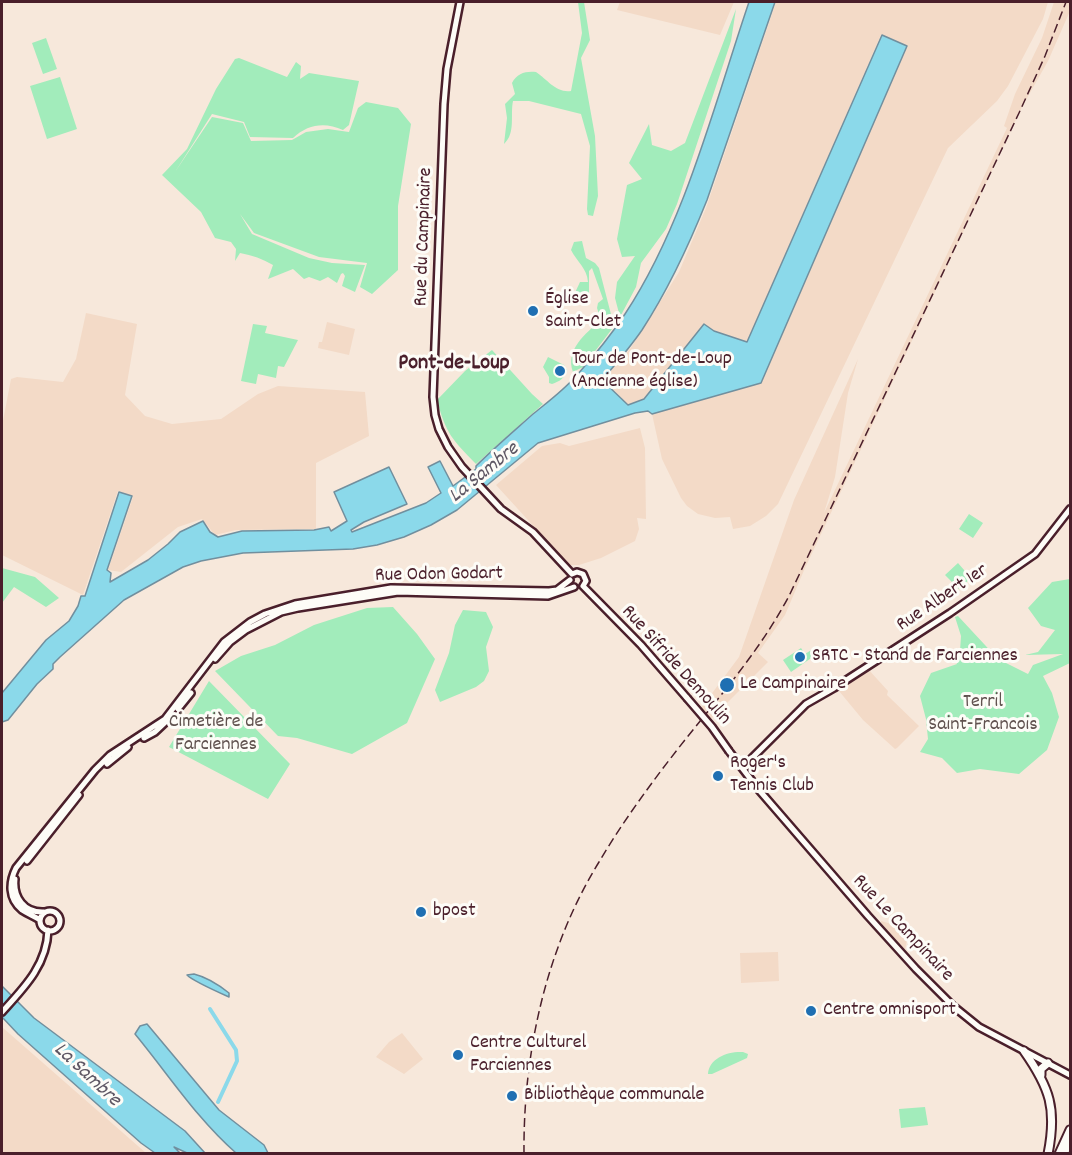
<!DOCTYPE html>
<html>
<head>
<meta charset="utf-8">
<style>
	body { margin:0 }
	#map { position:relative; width:1072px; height:1155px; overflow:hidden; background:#f7e8db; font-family:Dekko,sans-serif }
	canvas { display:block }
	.frame { position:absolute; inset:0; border:3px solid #4a1f2b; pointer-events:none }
</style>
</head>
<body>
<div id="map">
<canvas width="1072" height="1155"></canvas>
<div class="frame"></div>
</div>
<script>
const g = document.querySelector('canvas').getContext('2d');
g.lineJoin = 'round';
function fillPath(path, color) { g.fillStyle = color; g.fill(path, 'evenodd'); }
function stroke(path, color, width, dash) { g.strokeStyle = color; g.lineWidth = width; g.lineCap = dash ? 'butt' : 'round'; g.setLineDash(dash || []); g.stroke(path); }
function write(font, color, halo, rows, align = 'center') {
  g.font = font + ' Dekko,sans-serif'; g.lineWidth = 6; g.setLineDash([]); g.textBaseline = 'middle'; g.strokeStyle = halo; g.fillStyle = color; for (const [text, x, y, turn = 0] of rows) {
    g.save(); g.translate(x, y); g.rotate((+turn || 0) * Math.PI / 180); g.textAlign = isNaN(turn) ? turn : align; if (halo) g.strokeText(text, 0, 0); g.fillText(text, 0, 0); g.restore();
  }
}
const built = new Path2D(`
	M620 2H734L720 35 617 10Z
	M776 2H1048L1043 19 1008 86 997 101 948 148 778 504 766 516 750 526 733 529 730 517 715 518 698 514 687 506 681 498 662 459 652 414 761 383 907 46 881 35 747 342 714 331 704 324 644 399 628 405 603 379 630 349 679 272 706 208Z
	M1054 2H1070V11L1048 61 1022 107 805 568 785 615 758 653 768 662 711 719 701 708 739 657 794 500 858 359 848 393 835 477 824 513 1007 128 1004 126 1015 94 1042 38Z
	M86 313 137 324 125 395 145 416 172 424 221 419 258 394 278 386 365 392 369 436 316 463V529L236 530 215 535 202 519 178 527 121 572 108 570 133 497 118 491 83 595 2 555V426L11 379 17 377 63 382 76 359Z
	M327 322 355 329 349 355 318 348 319 342H322Z
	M640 428 645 448 646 519 637 518 639 529 635 541 601 558 579 565H569L496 485 542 446 560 443 569 446Z
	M868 669 888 691 887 695 919 726 897 748 895 749 863 720 839 691V687Z
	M881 921 909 929 905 950 881 923Z
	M778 952 779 981 741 983 740 953Z
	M2 1027 146 1153H2Z
	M402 1033 423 1059 404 1074 376 1057 389 1042Z`);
const green = new Path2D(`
	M578 2H584L590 40 581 58 595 136 598 196 593 216 588 215 587 209 590 146 581 114 529 101H513C510 115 516 133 504 144L507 118 505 104 515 94 512 83C517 73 526 71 536 72 548 80 556 93 571 91L582 33Z
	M736 9 731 41 677 204 666 229 641 263 636 287 620 317 615 298 617 282 635 256 622 257 617 239 627 185 642 179 629 163 649 124 652 145 671 151 685 143Z
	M46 38 57 69 43 74 32 43Z
	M239 58 287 77 296 62 301 66 300 79 309 73 359 81 349 125 343 130C325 122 308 124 293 138L250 137 244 122 212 114 175 172 212 117 243 123 251 141 292 140 306 132 328 129 349 132 358 108 366 102 398 108 411 124 398 206V270L372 294 360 287 367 263 319 257 254 233 240 214 252 234 309 258 332 263 365 265 355 292 342 286 345 276 343 273 341 274 337 283 328 277 320 281 309 277 304 279 293 269 268 279 273 265C263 259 252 255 240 253L235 261 236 249 231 242 215 238 201 212 162 175 187 149 216 89 235 59Z
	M60 77 77 129 47 139 30 86Z
	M582 241 586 258 595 263 599 268 613 322 612 329 583 367 573 372C565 350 585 334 601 320L597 308 598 303 603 299 592 268 589 271V300C583 303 578 302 573 297L580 282H588C587 268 577 262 571 250L574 242Z
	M253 324 267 326 265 333 298 340 284 367 278 366 276 378 258 374 256 384 241 381Z
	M492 350 532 394 543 404 476 464C452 439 446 434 437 400L465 371Z
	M548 357 564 365 567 370C564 379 560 381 552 384L549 383V377L543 367Z
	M969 514 983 523 973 538 959 529Z
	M958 563 971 578 959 589 945 575Z
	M2 568 35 577 59 598 46 607 14 587 2 603Z
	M1070 579V663L1043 676 1052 693 1059 717 1047 750 1019 774 980 769 957 773 942 758 920 752 928 739 926 719 920 696 931 673 957 664 953 653 960 651 961 636 955 617 958 616 998 659 1028 674 1033 665 1063 654 1025 655 1038 652 1055 630 1041 626 1028 608 1052 582Z
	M393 607 417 634 435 659 407 723 352 754 297 738 278 736 215 671 241 656 275 645 314 625 367 608Z
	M463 610 486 612 493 627 486 647 489 671 484 681 476 687 440 702 435 690 449 653 455 625Z
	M816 647 820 652 791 672 783 660 801 648 805 654Z
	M209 681 290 764 268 799 169 747Z
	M743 1052 748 1054 747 1058 712 1074H708C709 1058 728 1051 743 1052Z
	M925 1107 928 1125 901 1128 899 1109Z`);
const water = new Path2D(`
	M749 2H775L707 200C689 245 668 290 642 330 629 349 613 367 598 385L603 381 628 405 644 399 704 324 714 331 747 342 882 35 907 46 761 383 652 414 648 411 635 413 538 443 457 510 431 525 404 537 377 545 353 549 243 553 201 561 183 567 124 600 60 657 53 664V669L37 684 8 720 2 722V693L46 640 69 621 78 606 81 596H85L119 492 132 496 107 570 111 573 110 582 148 560 168 544 180 532 203 521 210 532 218 537 242 531 314 530 329 527 331 531 347 521 334 492 389 467 407 504 364 522 351 530 352 532 426 503 441 493 428 467 440 461 453 486 476 469V466C494 448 514 431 533 414 549 401 564 390 577 375 594 356 611 335 625 314 685 223 714 105 749 2Z
	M194 974C206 977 219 985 229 993V997C220 993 193 981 187 975Z
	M2 986 34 1018 185 1131 205 1153H187L174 1147 180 1153H155L141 1143 18 1034 2 1017Z
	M147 1024 219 1110 264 1145 268 1153H236C197 1119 168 1074 135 1034L140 1026Z`);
const canal = new Path2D(`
	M210 1009 236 1050 237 1061 218 1102`);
const secondary = new Path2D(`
	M460 2 447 69 444 104 433 397 435 415 439 429 448 447 462 467 501 509 533 532 572 574
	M572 574 577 572 583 574 586 581 583 586
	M583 586 641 645 687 698
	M215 659 230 642 246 630 281 612 298 608 398 592 548 596 574 587
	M178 709 191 693
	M144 738 155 732 172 716
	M729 751 759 790 868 916 916 969 953 1006 979 1027 1070 1075
	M107 764 128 747
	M742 768 806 704 834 688 950 613 1035 554 1070 509
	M27 861 79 795
	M15 879C13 897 24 913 44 912
	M40 921a10 10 0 1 1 20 0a10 10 0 1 1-20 0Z
	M40 920C34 916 28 914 22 910 8 899 9 882 16 868L95 770 110 755 165 719 224 642 250 622 265 614 295 604 391 588 549 591 557 590 570 580
	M2 1012C24 988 47 965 48 930`);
const highway = new Path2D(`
	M1024 1051C1050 1088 1057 1109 1048 1154
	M1041 1075V1069L1048 1063
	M1059 1154 1070 1130
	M1064 1154 1070 1140`);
const rail = new Path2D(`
	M524 1154C523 1053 546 948 599 862 622 823 649 786 677 750 717 699 758 654 789 596L1019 113 1045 56 1066 2`);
const secondaryBridge = new Path2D(`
	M687 698 712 727 729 751`);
const markers = [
	[533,311,6,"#1f6fb2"],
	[560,371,6,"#1f6fb2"],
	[800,657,6,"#1f6fb2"],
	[727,685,8,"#1f6fb2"],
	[718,776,6,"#1f6fb2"],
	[421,912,6,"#1f6fb2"],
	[811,1011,6,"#1f6fb2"],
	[458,1055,6,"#1f6fb2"],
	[512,1096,6,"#1f6fb2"]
];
const streetNames = [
	["Rue du Campinaire",425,237,-88],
	["Rue Odon Godart",439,576,-1],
	["Rue Albert 1er",943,599,-34],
	["Rue Sifride Demoulin",675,666,48],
	["Rue Le Campinaire",902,929,47]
];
const poiNames = [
	["Église",545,300],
	["Saint-Clet",545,323],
	["Tour de Pont-de-Loup",572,360],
	["(Ancienne église)",572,383],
	["SRTC - Stand de Farciennes",812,657],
	["Le Campinaire",740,685],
	["Roger's",730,764],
	["Tennis Club",730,787],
	["bpost",433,912],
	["Centre omnisport",823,1011],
	["Centre Culturel",470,1044],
	["Farciennes",470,1067],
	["Bibliothèque communale",524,1096]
];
const parkNames = [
	["Terril",983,703],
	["Saint-Francois",983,726],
	["Cimetière de",216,723],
	["Farciennes",216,746]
];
const waterNames = [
	["La Sambre",485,474,-39],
	["La Sambre",86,1076,43]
];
const quarterNames = [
	["Pont-de-Loup",454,365]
];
fillPath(built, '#f3dac7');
fillPath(green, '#a2ecbb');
fillPath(water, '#8bd9ea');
stroke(water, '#718f9e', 1.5);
stroke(canal, '#8bd9ea', 4);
stroke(secondary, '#4a1f2b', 10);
stroke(highway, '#4a1f2b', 11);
stroke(secondary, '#fdfcf7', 5);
stroke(highway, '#fdfcf7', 7);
stroke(rail, '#4a1f2b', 1.5, [9, 4.5]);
stroke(secondaryBridge, '#4a1f2b', 10, []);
stroke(secondaryBridge, '#fdfcf7', 5);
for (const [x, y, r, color] of markers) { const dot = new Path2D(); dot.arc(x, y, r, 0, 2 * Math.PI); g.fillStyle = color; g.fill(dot); stroke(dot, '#fdfcf7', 2); }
write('20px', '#4a1f2b', '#fdfcf7', streetNames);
write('20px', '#4a1f2b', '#fdfcf7', poiNames, 'left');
write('20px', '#60524f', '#fdfcf7', parkNames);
write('italic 21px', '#5e5764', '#fdfcf7', waterNames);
write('bold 22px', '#4a1f2b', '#fdfcf7', quarterNames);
</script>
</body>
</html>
